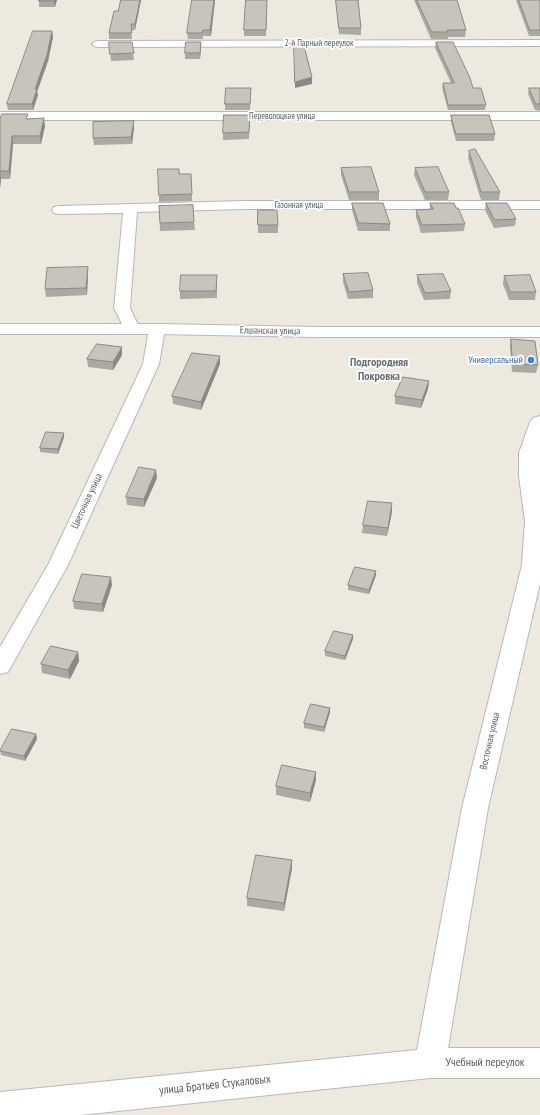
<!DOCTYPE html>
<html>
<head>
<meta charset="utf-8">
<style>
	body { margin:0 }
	canvas { display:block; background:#ede9de }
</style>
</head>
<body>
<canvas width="540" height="1115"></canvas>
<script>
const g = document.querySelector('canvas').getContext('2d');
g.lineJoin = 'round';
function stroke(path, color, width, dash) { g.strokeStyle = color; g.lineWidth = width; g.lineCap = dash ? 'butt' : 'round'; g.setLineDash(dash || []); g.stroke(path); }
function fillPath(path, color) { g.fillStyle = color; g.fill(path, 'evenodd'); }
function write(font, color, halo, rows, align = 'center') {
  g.font = font + ' "PT Sans Narrow",sans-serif'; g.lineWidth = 3.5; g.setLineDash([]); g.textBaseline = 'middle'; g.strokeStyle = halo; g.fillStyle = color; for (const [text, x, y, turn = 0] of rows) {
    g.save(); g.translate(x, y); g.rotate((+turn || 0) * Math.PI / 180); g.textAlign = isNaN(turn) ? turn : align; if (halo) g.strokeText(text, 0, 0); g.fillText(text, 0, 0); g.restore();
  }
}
const street = new Path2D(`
	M540 40V46L98 47 94 46 92 44 94 42 98 41Z
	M0 112H540V120H0Z
	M244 201H540V209H244L137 212 130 308 140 329 138 332 132 334 126 332 114 308 123 213 59 214 54 213 52 210 54 207 59 206Z
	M157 324 163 326 165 329 159 364 68 565 8 672 0 674V647L48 565 143 364 149 329 151 326Z`);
const secondary = new Path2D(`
	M0 324H157L317 327H540V337H317L157 334H0Z
	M540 416V583L488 808 448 1048H540V1078H430L80 1115H0V1092L417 1050 462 808 522 565 525 521 519 476V453L530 422 533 418Z`);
const wall = new Path2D(`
	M57 0 55 7H39V1Z
	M121 0H141L135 30H131L132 39H109V33L118 11Z
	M215 0 211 36H203V39H188L187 33Z
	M267 0 266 36H244V30Z
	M329 0H358L361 28V35L339 34 336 0Z
	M414 0H457L466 30 465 37H448V39H431Z
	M516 0H540V36H529Z
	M52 31 53 37 48 61 37 92 38 95 33 110H8L7 104Z
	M109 42H132L134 60 111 61Z
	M201 42V48L200 59H185V53Z
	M436 42 473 88 486 105 485 110H448L442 88 443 83H451L435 48Z
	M251 88 250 110H225V104Z
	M529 88H540V111L535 110 528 94Z
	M451 115 495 134 494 141H456L451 122Z
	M0 119H28L45 126 41 144H13L10 179H1L0 188Z
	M250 122 249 139 223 140V133Z
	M134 128 132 144 94 145 93 138Z
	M469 151 500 192 499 200H481L468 158Z
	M341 168 379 192V200H349L341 175Z
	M415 168 449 192 448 200H425L414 175Z
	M179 174 192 194V201L159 202V195Z
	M352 203 390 224V231H358L352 210Z
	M430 203 465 224 464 231 421 233 416 217V210L430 209Z
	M486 203 516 219 515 226 494 228 485 210Z
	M159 206 194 222 195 230 160 231Z
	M258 210 278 225V233H258Z
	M88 267V275L87 295 46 297 45 289Z
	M343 274 373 290V298L348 299 343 282Z
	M417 275 451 291 450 299 424 300 417 283Z
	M504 276 536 292 535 300H509L503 284Z
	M217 282V298L180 299V291Z
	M511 339 538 365 536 373 512 372 510 347Z
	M122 347V355L113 370 88 367 87 359Z
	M220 364 201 410 173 404 172 396Z
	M429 381 428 389 421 408 395 404V396Z
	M64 433V437L58 454 40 452V448Z
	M157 478 144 507 127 505 126 497Z
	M392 512 387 536 362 533 363 525Z
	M376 571V575L369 594 348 590V585Z
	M112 585 103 612 74 609 73 601Z
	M353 635V639L345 660 325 656V651Z
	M78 652 79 661 70 679 42 673 41 664Z
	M330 708V712L324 732 304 728V723Z
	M36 734 37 739 25 761 1 755 0 750Z
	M316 780 310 802 276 795V786Z
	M292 868 284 911 247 906V898Z`);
const shadedWall = new Path2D(`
	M55 0H57L55 7 54 1Z
	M140 0H141L135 30V24Z
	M214 0H215L211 36 210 30Z
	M52 31 53 37 48 61 37 92 38 95 33 110 32 104Z
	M201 42V48L200 59V53Z
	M312 77V84L295 88V82Z
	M44 118 45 126 41 144 40 136Z
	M134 121V128L132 144 131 137Z
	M12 136 13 144 10 179 9 171Z
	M0 171 1 179 0 188Z
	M88 267V275L87 295 86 288Z
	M122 347V355L113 370V362Z
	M220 356V364L201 410V402Z
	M429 381 428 389 421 408 422 400Z
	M64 433V437L58 454V449Z
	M156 470 157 478 144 507V499Z
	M392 503V512L387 536 388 528Z
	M376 571V575L369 594V590Z
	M111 577 112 585 103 612 102 604Z
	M353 635V639L345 660V656Z
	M78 652 79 661 70 679 68 670Z
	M330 708V712L324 732V727Z
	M36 734 37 739 25 761 24 756Z
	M316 772V780L310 802V793Z
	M292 860V868L284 911V903Z`);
const building = new Path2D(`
	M39 0H55L54 1H39Z
	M121 0H140L135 24H131L132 33H109L114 11H118Z
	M192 0H214L210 30H203L202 33H187Z
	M246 0H267L266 30H244Z
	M336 0H358L361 28H339Z
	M417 0H457L466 30H447L448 32H432Z
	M519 0H540V30H530Z
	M33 31H52L47 55 35 89H37L32 104H7Z
	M109 42H132L134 53 110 54Z
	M186 42H201L200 53H185Z
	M294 42H303L312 77 295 82Z
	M436 42H453L470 78 473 88H481L486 105H448L443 83H454Z
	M226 88H251L250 104H225Z
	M529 88H540V104H536Z
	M2 114H28L26 119 44 118 40 136H12L9 171H0V172V119Z
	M224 115H250L249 132 223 133Z
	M451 115H489L495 134H456Z
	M134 121 131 137 93 138V122Z
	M475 149 500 192H481L469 151Z
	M371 167 379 192H349L341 168Z
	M438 167 449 192H425L415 168Z
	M158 169H179V174H191L192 194 159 195Z
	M352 203H383L390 224 359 223Z
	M430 203H454L456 208H458L465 224 422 225 416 210 433 209Z
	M486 203H507L516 219 495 220Z
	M193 205 194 222 160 223 159 206Z
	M258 210H277L278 225H258Z
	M88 267 86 288 45 289 47 268Z
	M368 273 373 290 349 292 343 274Z
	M443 274 451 291 425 293 417 275Z
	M181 275H217L216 291H180Z
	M530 275 536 292H510L504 276Z
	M511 339 535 341 538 365 513 364Z
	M97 344 122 347 113 362 87 359Z
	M192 353 220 356 201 402 172 396Z
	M403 377 429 381 422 400 395 396Z
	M46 432 64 433 58 449 40 448Z
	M139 467 156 470 144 499 126 497Z
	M368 501 392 503 388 528 363 525Z
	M355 567 376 571 369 590 348 585Z
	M82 574 111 577 102 604 73 601Z
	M334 631 353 635 345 656 325 651Z
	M51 646 78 652 68 670 41 664Z
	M311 704 330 708 324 727 304 723Z
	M12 729 36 734 24 756 0 751Z
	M282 765 316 772 310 793 276 786Z
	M256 855 292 860 284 903 247 898Z`);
const markers = [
	[531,360,4,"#3f7fe0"]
];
const farStreetnames = [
	["2-й Парный переулок",319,43],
	["Переволоцкая улица",282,116],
	["Газонная улица",299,205]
];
const streetNames = [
	["Елшанская улица",270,331,1],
	["Цветочная улица",87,501,-65],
	["Восточная улица",490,741,-77]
];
const shopNames = [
	["Универсальный",523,360]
];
const quarterNames = [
	["Подгородняя",379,363],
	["Покровка",379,377]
];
const nearStreetnames = [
	["Учебный переулок",485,1063],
	["улица Братьев Стукаловых",215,1085,-6]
];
stroke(street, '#b5b7bd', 2);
stroke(secondary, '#b5b9bf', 2);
fillPath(street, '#fff');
fillPath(secondary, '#fff');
fillPath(wall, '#aba9a1');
fillPath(shadedWall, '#8b8983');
fillPath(building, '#c7c4bb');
stroke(building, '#8b8983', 1);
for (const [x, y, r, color] of markers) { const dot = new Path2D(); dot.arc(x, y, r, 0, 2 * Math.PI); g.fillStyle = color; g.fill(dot); stroke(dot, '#fff', 1.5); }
write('9px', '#585c61', '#fff', farStreetnames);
write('10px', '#585c61', '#fff', streetNames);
write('10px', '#366cbe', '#fff', shopNames, 'right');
write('bold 12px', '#696e73', '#fff', quarterNames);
write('12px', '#585c61', '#fff', nearStreetnames);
</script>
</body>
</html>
